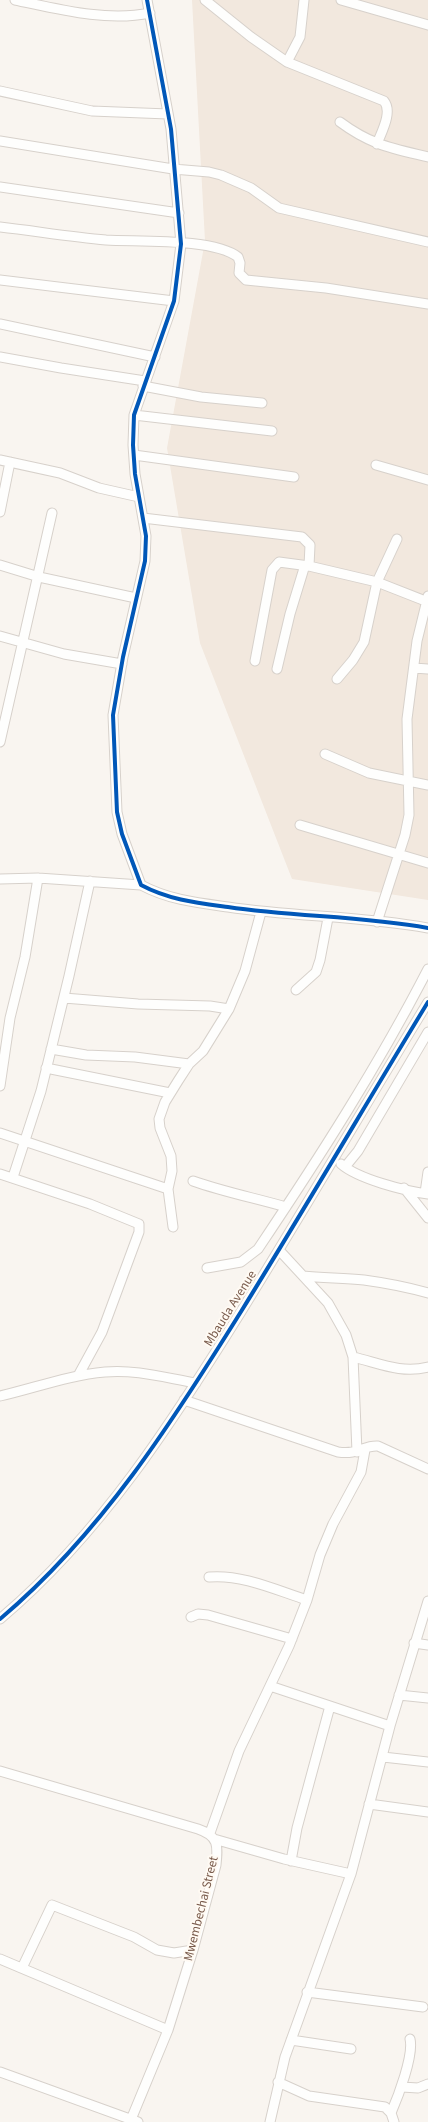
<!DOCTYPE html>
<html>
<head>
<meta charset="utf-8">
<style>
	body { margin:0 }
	canvas { display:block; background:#f9f5f0 }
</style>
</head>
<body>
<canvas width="428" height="2122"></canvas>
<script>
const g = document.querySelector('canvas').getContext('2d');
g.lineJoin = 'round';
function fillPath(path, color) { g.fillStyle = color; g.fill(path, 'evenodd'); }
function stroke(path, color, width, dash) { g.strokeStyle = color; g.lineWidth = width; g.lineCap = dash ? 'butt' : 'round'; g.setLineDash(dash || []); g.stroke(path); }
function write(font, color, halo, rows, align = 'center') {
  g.font = font + ' "Source Sans 3",sans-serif'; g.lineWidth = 4; g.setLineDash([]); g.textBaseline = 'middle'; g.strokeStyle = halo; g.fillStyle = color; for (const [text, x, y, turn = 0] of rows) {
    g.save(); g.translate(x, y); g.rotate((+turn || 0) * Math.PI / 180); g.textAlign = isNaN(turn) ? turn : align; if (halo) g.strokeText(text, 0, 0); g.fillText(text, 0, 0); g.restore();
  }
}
const residential = new Path2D(`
	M192 0H428V900L292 879 200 643 167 448 205 241Z`);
const minor = new Path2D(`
	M15 0C58 9 106 22 150 13
	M147 0 171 129 181 244 174 301 134 415 133 445 135 474 146 536 145 561 123 657 113 715 117 812 122 834 141 885C169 900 198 903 228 907 295 917 362 916 428 928
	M205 0 251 37 287 62 384 101C393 112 381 133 377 144
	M341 0 428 25
	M287 62 300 37 304 0
	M0 91 92 111 168 114
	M340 122C371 145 391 148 428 157
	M0 141 173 169 209 172 221 175 251 188 279 208 428 242
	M0 187 179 213
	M0 227C35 231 71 237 106 240 139 242 213 238 238 257L240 263 239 273 246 280 326 288 428 304
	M0 280 174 301
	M0 324 155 357
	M0 357 61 368 145 381
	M143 386 201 397 262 403
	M134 415 272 431
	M134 455 294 477
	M0 460 60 473 99 488 139 497
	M376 465 428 480
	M0 512 10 462
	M143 518 302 537 310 545 309 566
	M0 565 39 577 136 598
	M0 636 64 654 122 664
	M255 661 272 570 279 562 309 566 377 582 428 602
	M414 668 428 669
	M277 669 290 614 305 565
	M337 679 353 660 364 642 377 582 397 539
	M0 742 52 513
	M325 754 369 773 428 785
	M300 825 428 863
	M0 879 38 878 141 885
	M377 922 405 835 409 815 407 719 417 641 428 596
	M296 990 316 972 320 960 328 918
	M64 998 138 1004 210 1006 229 1009
	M51 1049 86 1055 135 1057 189 1064
	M46 1068 170 1093
	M0 1086 10 1018 25 957 38 878
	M0 1133 168 1189
	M341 1164C358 1179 405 1191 428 1194
	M345 1167 358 1151 428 1032
	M0 1174 90 1204 139 1224V1232L102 1332 78 1376
	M13 1177 41 1091 69 976 90 881
	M193 1181C224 1192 255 1198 286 1207
	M404 1188 428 1218
	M425 1193 428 1172
	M173 1227 168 1189 172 1171 171 1156 160 1128 159 1119 165 1102 178 1081 189 1064 203 1051 229 1009 245 971 261 912
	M279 1250 328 1303 346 1335 353 1357 357 1452
	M207 1268 241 1262 258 1249C319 1158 378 1066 428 969
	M303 1276C323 1278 344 1278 364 1280 386 1283 407 1287 428 1293
	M353 1357C379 1363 401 1374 428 1367
	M0 1396C35 1388 69 1375 105 1372 135 1369 166 1378 196 1383
	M184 1400 338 1452C359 1455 363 1445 378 1446L428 1469
	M209 1577C242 1574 276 1590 307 1600
	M191 1617 198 1614 208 1615 292 1639
	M0 1619C101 1534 173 1421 242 1310 305 1208 366 1104 428 1002
	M414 1643 428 1645
	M270 1686 390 1726
	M399 1695 428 1698
	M383 1757 428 1762
	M0 1771 198 1829C219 1836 218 1846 216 1865L193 1950 168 2030 130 2122
	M369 1804 428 1812
	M210 1833 239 1751 289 1646 307 1600 320 1555 333 1524 361 1472 365 1450
	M214 1839 284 1859 351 1874
	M291 1861 297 1828 330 1706
	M0 1959 168 2030
	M22 1968 52 1905 134 1937 157 1950 174 1953 193 1950
	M307 1992 423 2007
	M291 2040 351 2049
	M0 2072 138 2122
	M278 2082 309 2096 385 2107 391 2113 394 2122
	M402 2087 418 2088 428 2084
	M391 2113C398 2097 414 2055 410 2039
	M270 2122 285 2057 351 1874 390 1726 428 1601`);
const cycleway = new Path2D(`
	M147 0 171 129 181 244 174 301 134 415 133 445 135 474 146 536 145 561 123 657 113 715 117 812 122 834 141 885C169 900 198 903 228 907 295 917 362 916 428 928
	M0 1619C101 1534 173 1421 242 1310 305 1208 366 1104 428 1002`);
const streetNames = [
	["Mbauda Avenue",231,1309,-58],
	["Mwembechai Street",202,1909,-76]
];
fillPath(residential, '#f2e8de');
stroke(minor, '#d7d1cb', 11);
stroke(minor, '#fefefd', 9);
stroke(cycleway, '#0057b8', 4);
write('13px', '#7a5c4d', '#fffaf3', streetNames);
</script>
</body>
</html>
